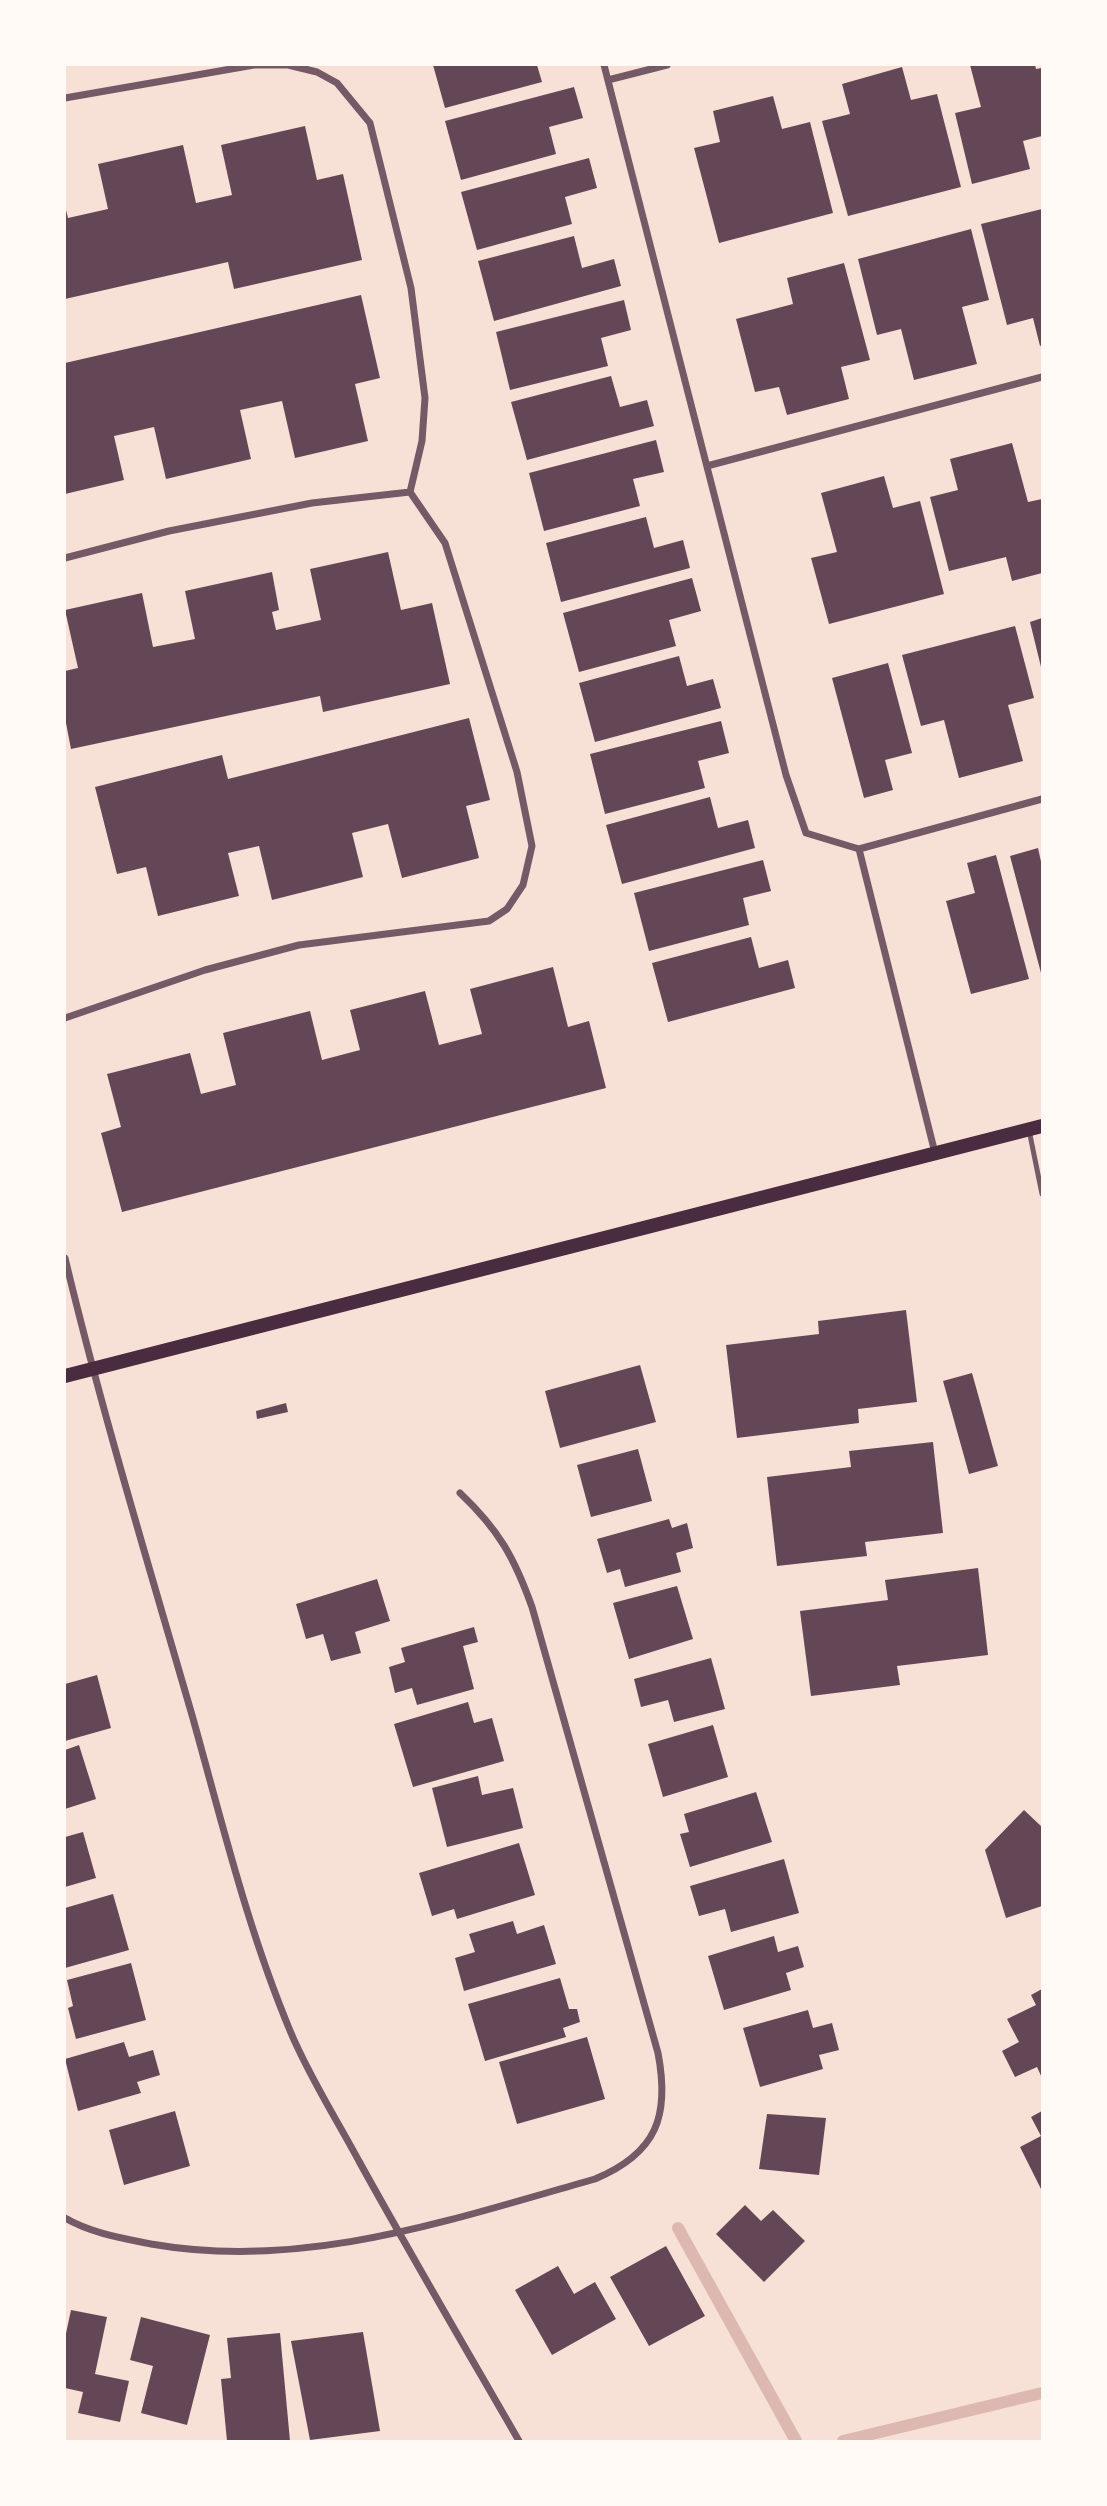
<!DOCTYPE html>
<html>
<head>
<meta charset="utf-8">
<style>
	body { margin:0 }
	#map { position:relative; width:1107px; height:2506px; overflow:hidden; background:#f7e1d7; font-family:Barlow,sans-serif }
	canvas { display:block }
	.frame { position:absolute; inset:0; border:66px solid #fffaf5; pointer-events:none }
</style>
</head>
<body>
<div id="map">
<canvas width="1107" height="2506"></canvas>
<div class="frame"></div>
</div>
<script>
const g = document.querySelector('canvas').getContext('2d');
g.lineJoin = 'round';
function stroke(path, color, width, dash) { g.strokeStyle = color; g.lineWidth = width; g.lineCap = dash ? 'butt' : 'round'; g.setLineDash(dash || []); g.stroke(path); }
function fillPath(path, color) { g.fillStyle = color; g.fill(path, 'evenodd'); }
const stream = new Path2D(`
	M678 2228 796 2441
	M843 2441 1042 2393`);
const building = new Path2D(`
	M433 65H537L542 82 445 108Z
	M970 65H1035L1036 69 1042 68V136L1023 141 1030 169 972 184 955 113 981 107Z
	M902 67 911 100 937 94 961 187 848 216 822 121 850 114 842 84Z
	M574 87 583 118 549 127 556 154 461 180 445 121Z
	M773 96 782 129 810 122 833 213 719 243 694 148 720 142 713 111Z
	M305 126 317 180 343 174 362 260 234 289 228 262 65 299V206L68 218 108 209 98 164 183 145 196 203 232 195 221 145Z
	M589 158 597 188 565 197 572 224 477 250 461 192Z
	M1042 209V345L1040 346 1033 318 1007 325 981 224Z
	M971 229 989 300 962 307 977 364 914 380 901 329 877 335 858 259Z
	M574 236 582 268 614 259 621 286 494 321 478 261Z
	M844 263 870 360 841 367 849 399 787 415 779 387 755 392 736 319 793 304 787 278Z
	M361 295 380 378 355 384 368 441 295 458 282 401 240 410 251 459 166 479 154 427 114 436 124 480 65 494V363Z
	M624 300 631 330 601 338 608 366 510 390 496 332Z
	M611 376 620 407 647 400 654 426 527 460 511 402Z
	M656 440 664 472 633 479 640 506 544 531 529 473Z
	M1012 443 1028 502 1042 499V573L1012 581 1006 557 949 571 930 497 958 490 950 459Z
	M884 476 893 508 920 501 944 594 829 624 811 558 837 552 821 493Z
	M646 517 654 548 683 540 690 568 561 602 546 543Z
	M388 552 401 610 432 603 450 684 323 712 320 696 71 749 65 718V671L78 668 65 610 142 593 153 647 195 639 185 591 272 572 279 610 272 612 276 630 321 620 310 569Z
	M692 578 701 611 669 620 676 646 579 672 563 613Z
	M1042 618V667H1041L1030 622Z
	M1015 626 1034 698 1008 705 1023 761 959 778 944 720 921 726 902 655Z
	M679 656 687 686 713 679 721 708 595 742 579 683Z
	M888 663 912 753 885 760 893 790 864 798 832 678Z
	M469 718 490 800 466 806 479 858 402 878 388 824 352 833 363 877 272 900 259 846 228 853 239 896 158 916 146 867 117 874 95 787 222 755 228 779Z
	M721 721 729 753 698 761 705 788 605 814 590 754Z
	M710 797 718 828 748 820 755 848 622 884 606 825Z
	M1038 848 1042 866 1041 973 1010 856Z
	M996 855 1029 979 971 994 946 901 975 893 967 863Z
	M763 860 771 891 743 898 749 925 649 951 634 893Z
	M751 937 759 968 788 960 795 988 668 1022 652 963Z
	M553 967 568 1027 589 1021 606 1088 122 1212 101 1133 121 1127 107 1074 190 1053 201 1094 236 1085 223 1033 310 1011 322 1060 360 1050 350 1010 425 991 439 1045 482 1034 470 989Z
	M906 1310 917 1402 858 1409 859 1423 737 1438 726 1345 819 1334 818 1321Z
	M640 1365 656 1422 560 1448 545 1391Z
	M972 1373 998 1466 969 1474 943 1381Z
	M286 1403 288 1412 257 1419 256 1411Z
	M933 1442 943 1533 865 1542 867 1556 777 1566 767 1477 851 1467 849 1451Z
	M638 1449 652 1501 591 1517 577 1465Z
	M669 1519 672 1528 687 1523 693 1548 676 1553 681 1572 625 1587 620 1569 607 1573 597 1539Z
	M978 1568 988 1655 897 1666 900 1685 811 1696 800 1611 888 1600 885 1580Z
	M377 1579 390 1621 355 1632 361 1653 331 1661 323 1634 306 1639 296 1604Z
	M677 1586 693 1639 629 1659 613 1603Z
	M474 1627 478 1642 463 1646 474 1689 417 1705 412 1688 395 1693 389 1667 405 1662 401 1648Z
	M711 1658 725 1709 674 1722 668 1700 641 1707 634 1679Z
	M97 1675 111 1728 65 1741V1684Z
	M468 1702 474 1723 492 1718 504 1761 413 1787 394 1724Z
	M713 1725 728 1777 663 1797 648 1744Z
	M79 1745 96 1799 65 1809V1750Z
	M478 1776 482 1795 513 1788 523 1828 447 1847 432 1788Z
	M756 1792 772 1842 690 1867 680 1834 689 1832 684 1814Z
	M1024 1810 1042 1827V1906L1006 1918 985 1850Z
	M83 1832 96 1878 65 1887V1837Z
	M519 1843 535 1895 457 1919 454 1909 432 1916 419 1873Z
	M784 1859 799 1913 731 1932 725 1909 699 1916 690 1886Z
	M113 1894 129 1950 65 1968V1908Z
	M513 1921 517 1934 544 1925 556 1964 464 1991 455 1958 475 1952 469 1934Z
	M774 1936 778 1952 798 1946 804 1967 786 1973 791 1990 724 2010 708 1956Z
	M131 1963 146 2020 76 2039 68 2008 73 2006 67 1980Z
	M560 1978 569 2009H577L580 2022 563 2028 566 2037 485 2061 468 2004Z
	M1042 1989V2078L1037 2067 1015 2077 1002 2051 1019 2042 1007 2019 1036 2005 1031 1995Z
	M808 2010 813 2028 832 2023 839 2050 819 2055 823 2069 760 2087 743 2028Z
	M587 2037 605 2099 517 2124 499 2062Z
	M124 2042 129 2057 153 2050 160 2075 137 2082 141 2093 78 2111 65 2059Z
	M175 2111 190 2166 124 2185 109 2130Z
	M1042 2111V2191L1020 2147 1041 2136 1031 2117Z
	M767 2114 826 2118 819 2175 759 2169Z
	M745 2205 761 2221 773 2210 805 2241 764 2282 716 2234Z
	M666 2246 705 2316 649 2346 610 2277Z
	M558 2266 574 2294 595 2282 616 2319 552 2355 515 2290Z
	M71 2310 107 2317 95 2374 129 2381 120 2422 78 2413 83 2392 65 2388V2338Z
	M141 2317 210 2335 187 2425 141 2413 153 2366 130 2360Z
	M363 2332 380 2431 310 2440 291 2341Z
	M280 2333 290 2441H227L221 2379 231 2378 227 2338Z`);
const service = new Path2D(`
	M1029 1130 1042 1194`);
const minor = new Path2D(`
	M604 65 786 775 806 833 859 849
	M608 80 667 65
	M65 98 254 65H288L317 72 337 83 370 123 411 288 425 398 422 441 410 492
	M707 466 1042 377
	M65 558 169 531 312 503 410 492
	M859 849 935 1153
	M859 849 1042 799
	M65 1018 205 970 299 945 489 921 507 909 523 885 532 846 517 772 445 543 410 492
	M65 1258C102 1412 148 1563 192 1715 222 1822 248 1931 291 2033 310 2078 337 2120 360 2163 412 2257 466 2349 519 2441
	M65 2218C91 2233 121 2238 151 2244 305 2271 449 2220 595 2179 657 2153 670 2116 658 2053L532 1607C514 1557 499 1530 460 1493`);
const secondary = new Path2D(`
	M65 1376 1042 1126`);
stroke(stream, '#dcb8b0', 12);
fillPath(building, '#644757');
stroke(service, '#755966', 5);
stroke(minor, '#755966', 7);
stroke(secondary, '#4a2c40', 14);
</script>
</body>
</html>
